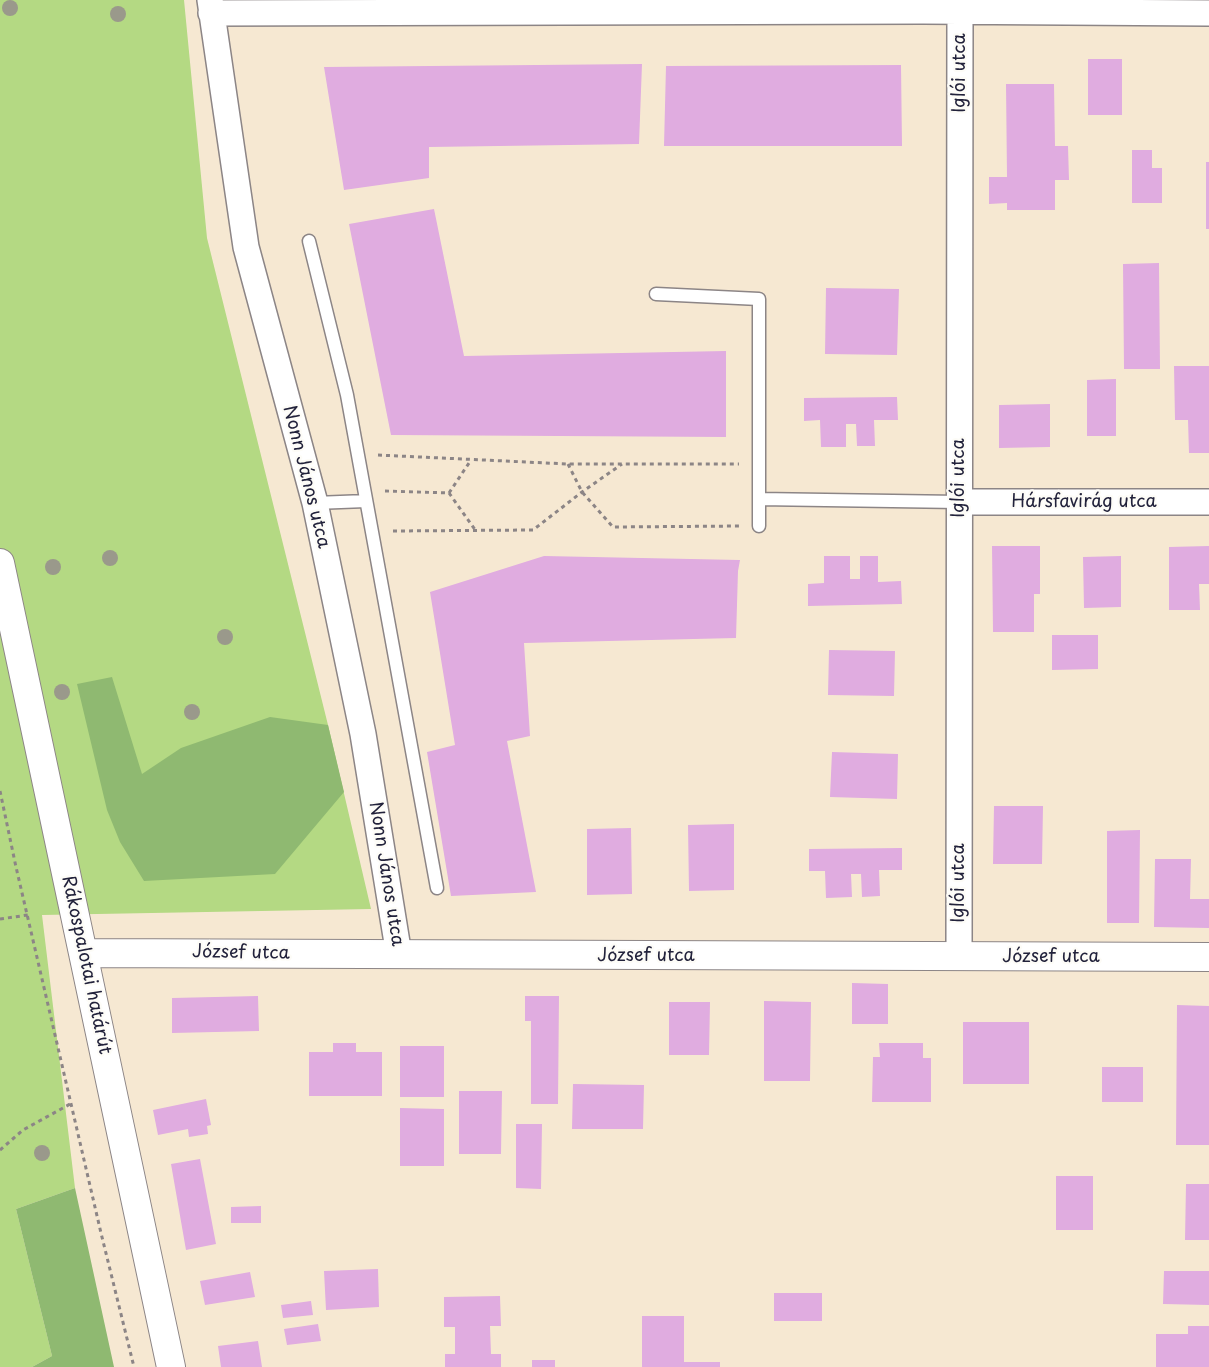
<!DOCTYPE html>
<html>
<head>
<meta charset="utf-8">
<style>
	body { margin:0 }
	canvas { display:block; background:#f6e8d2 }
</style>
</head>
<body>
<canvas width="1209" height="1367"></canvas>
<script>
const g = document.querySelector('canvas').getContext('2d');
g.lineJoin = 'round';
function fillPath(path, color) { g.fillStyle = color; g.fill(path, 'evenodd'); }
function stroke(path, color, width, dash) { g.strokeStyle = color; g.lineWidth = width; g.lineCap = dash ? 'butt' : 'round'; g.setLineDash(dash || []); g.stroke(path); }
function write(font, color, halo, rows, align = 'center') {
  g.font = font + ' "Playpen Sans",sans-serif'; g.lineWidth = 4.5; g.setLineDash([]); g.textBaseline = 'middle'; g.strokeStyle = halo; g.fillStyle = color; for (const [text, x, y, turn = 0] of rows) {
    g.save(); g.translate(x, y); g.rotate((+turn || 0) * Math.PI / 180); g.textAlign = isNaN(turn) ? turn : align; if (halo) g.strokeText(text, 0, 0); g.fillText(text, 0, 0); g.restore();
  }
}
const green = new Path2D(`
	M0 0H184L207 238 328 725 371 909 42 915 75 1188 16 1209 52 1356 32 1367H0Z`);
const forest = new Path2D(`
	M112 677 142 774 181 748 270 717 328 725 344 792 275 874 144 881 120 842 107 810 77 684Z
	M75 1188 114 1367H32L52 1356 16 1209Z`);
const building = new Path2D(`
	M1088 59H1122V115H1088Z
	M642 64 639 144 429 147V178L344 190 324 67Z
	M901 65 902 146H664L666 66Z
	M1006 84H1054L1055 146H1068L1069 180H1055V210H1007V203L989 204V177H1007Z
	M1132 150H1152V168H1162V203H1132Z
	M1206 162H1209V229H1206Z
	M434 209 464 356 726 351V437L391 435 349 224Z
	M1159 263 1160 369H1124L1123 264Z
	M826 288 899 289 897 355 825 354Z
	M1174 366H1209V453H1189L1188 420H1175Z
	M1116 379V436H1087V380Z
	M897 397 898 420H874L875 446H857L856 424H846V447H821L820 420 804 421V398Z
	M1050 404V447L999 448V405Z
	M992 546H1040V594H1034V632H993Z
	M1209 546V584H1199L1200 610H1169V547Z
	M544 556 740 560 738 571 736 638 524 643 530 736 507 741 536 892 451 896 427 752 455 745 430 592Z
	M824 556H850V579H860V556H878V582L901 581 902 604 808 606V584L824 583Z
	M1121 556V607L1084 608 1083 557Z
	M1052 635H1098V669L1052 670Z
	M829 650 895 651 894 696 828 695Z
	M832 752 898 754 897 799 830 797Z
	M994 806H1043L1042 864H993Z
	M734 824V890L689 891 688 825Z
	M631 828 632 894 587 895V829Z
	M1140 830 1139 923H1107V831Z
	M902 848V870H879L880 896 862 897 861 874H851L852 897 826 898 825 871H809V849Z
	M1155 859H1191L1190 899H1209V928L1154 927Z
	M852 983 888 984V1024H852Z
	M258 996 259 1031 172 1033V998Z
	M525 996H559L558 1104H531V1021H525Z
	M764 1001 811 1002 810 1081H764Z
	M669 1002H710L709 1055H669Z
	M1177 1005 1209 1006V1145H1176Z
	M963 1022H1029V1084H963Z
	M333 1043H356V1052H382V1096H309V1052H333Z
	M879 1043H923V1058H931V1102H872L873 1057H880Z
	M400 1046H444V1097H400Z
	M1102 1067H1143V1102H1102Z
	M573 1084 644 1085 643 1129H572Z
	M459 1091H502L501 1154H459Z
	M206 1099 211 1125 207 1126 208 1134 189 1137 188 1129 158 1135 153 1110Z
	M400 1108 444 1109V1166H400Z
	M516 1124H542L541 1189 516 1188Z
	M200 1159 216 1244 186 1250 171 1164Z
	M1056 1176H1093V1230H1056Z
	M1186 1184H1209V1240H1185Z
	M261 1206V1223H231V1207Z
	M378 1269 379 1307 326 1310 324 1271Z
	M1164 1271H1209V1305L1163 1304Z
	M250 1272 255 1297 205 1305 200 1281Z
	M774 1293H822V1321H774Z
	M500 1296 501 1326H490L491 1354H501V1367H445V1354H455V1327H444V1297Z
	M311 1301 313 1315 283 1318 281 1305Z
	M642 1316H684V1362H720V1367H642Z
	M318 1324 321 1341 287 1345 284 1329Z
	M1188 1326H1209V1367H1156V1334H1188Z
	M258 1341 262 1367H221L218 1346Z
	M532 1360H555V1367H532Z`);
const path = new Path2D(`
	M378 455 568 464H739
	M568 464 582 492 613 527 740 526
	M385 491 449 493 476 531
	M449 493 471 460
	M393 531 533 530 582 492 622 464
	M0 791 16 867 101 1233 134 1367
	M0 919 28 915
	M0 1150 23 1130 72 1103`);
const service = new Path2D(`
	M309 241 347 395 437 888
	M656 294 759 299V526
	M759 499 959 502
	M315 503 366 501`);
const minor = new Path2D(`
	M210 0 246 247 315 503 363 734 399 955
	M211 13 923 11 1209 13
	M959 502H1209
	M959 956 960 0`);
const tertiary = new Path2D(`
	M0 563 171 1367
	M83 953 1209 957`);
const trees = [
	[10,8],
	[118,14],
	[110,558],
	[53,567],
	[225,637],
	[62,692],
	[192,712],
	[42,1153]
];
const streetNames = [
	["Iglói utca",960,73,-90],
	["Nonn János utca",306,477,76],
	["Iglói utca",959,478,-90],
	["Hársfavirág utca",1084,502],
	["Nonn János utca",386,874,81],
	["Iglói utca",959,883,-90],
	["József utca",241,953,1],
	["József utca",646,956],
	["József utca",1051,957],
	["Rákospalotai határút",86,965,78]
];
fillPath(green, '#b4d983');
fillPath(forest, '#8fb971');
fillPath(building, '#e0ace0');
stroke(service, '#8c8586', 15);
stroke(minor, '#8c8586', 28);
stroke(tertiary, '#8c8586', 30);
stroke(path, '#8c8586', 3, [4, 4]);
stroke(service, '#fff', 12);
stroke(minor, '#fff', 25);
stroke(tertiary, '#fff', 28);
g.fillStyle = '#9a998b';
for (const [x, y] of trees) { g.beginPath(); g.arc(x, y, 8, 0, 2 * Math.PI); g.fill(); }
write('18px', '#22223b', '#fdfcf7', streetNames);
</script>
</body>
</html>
